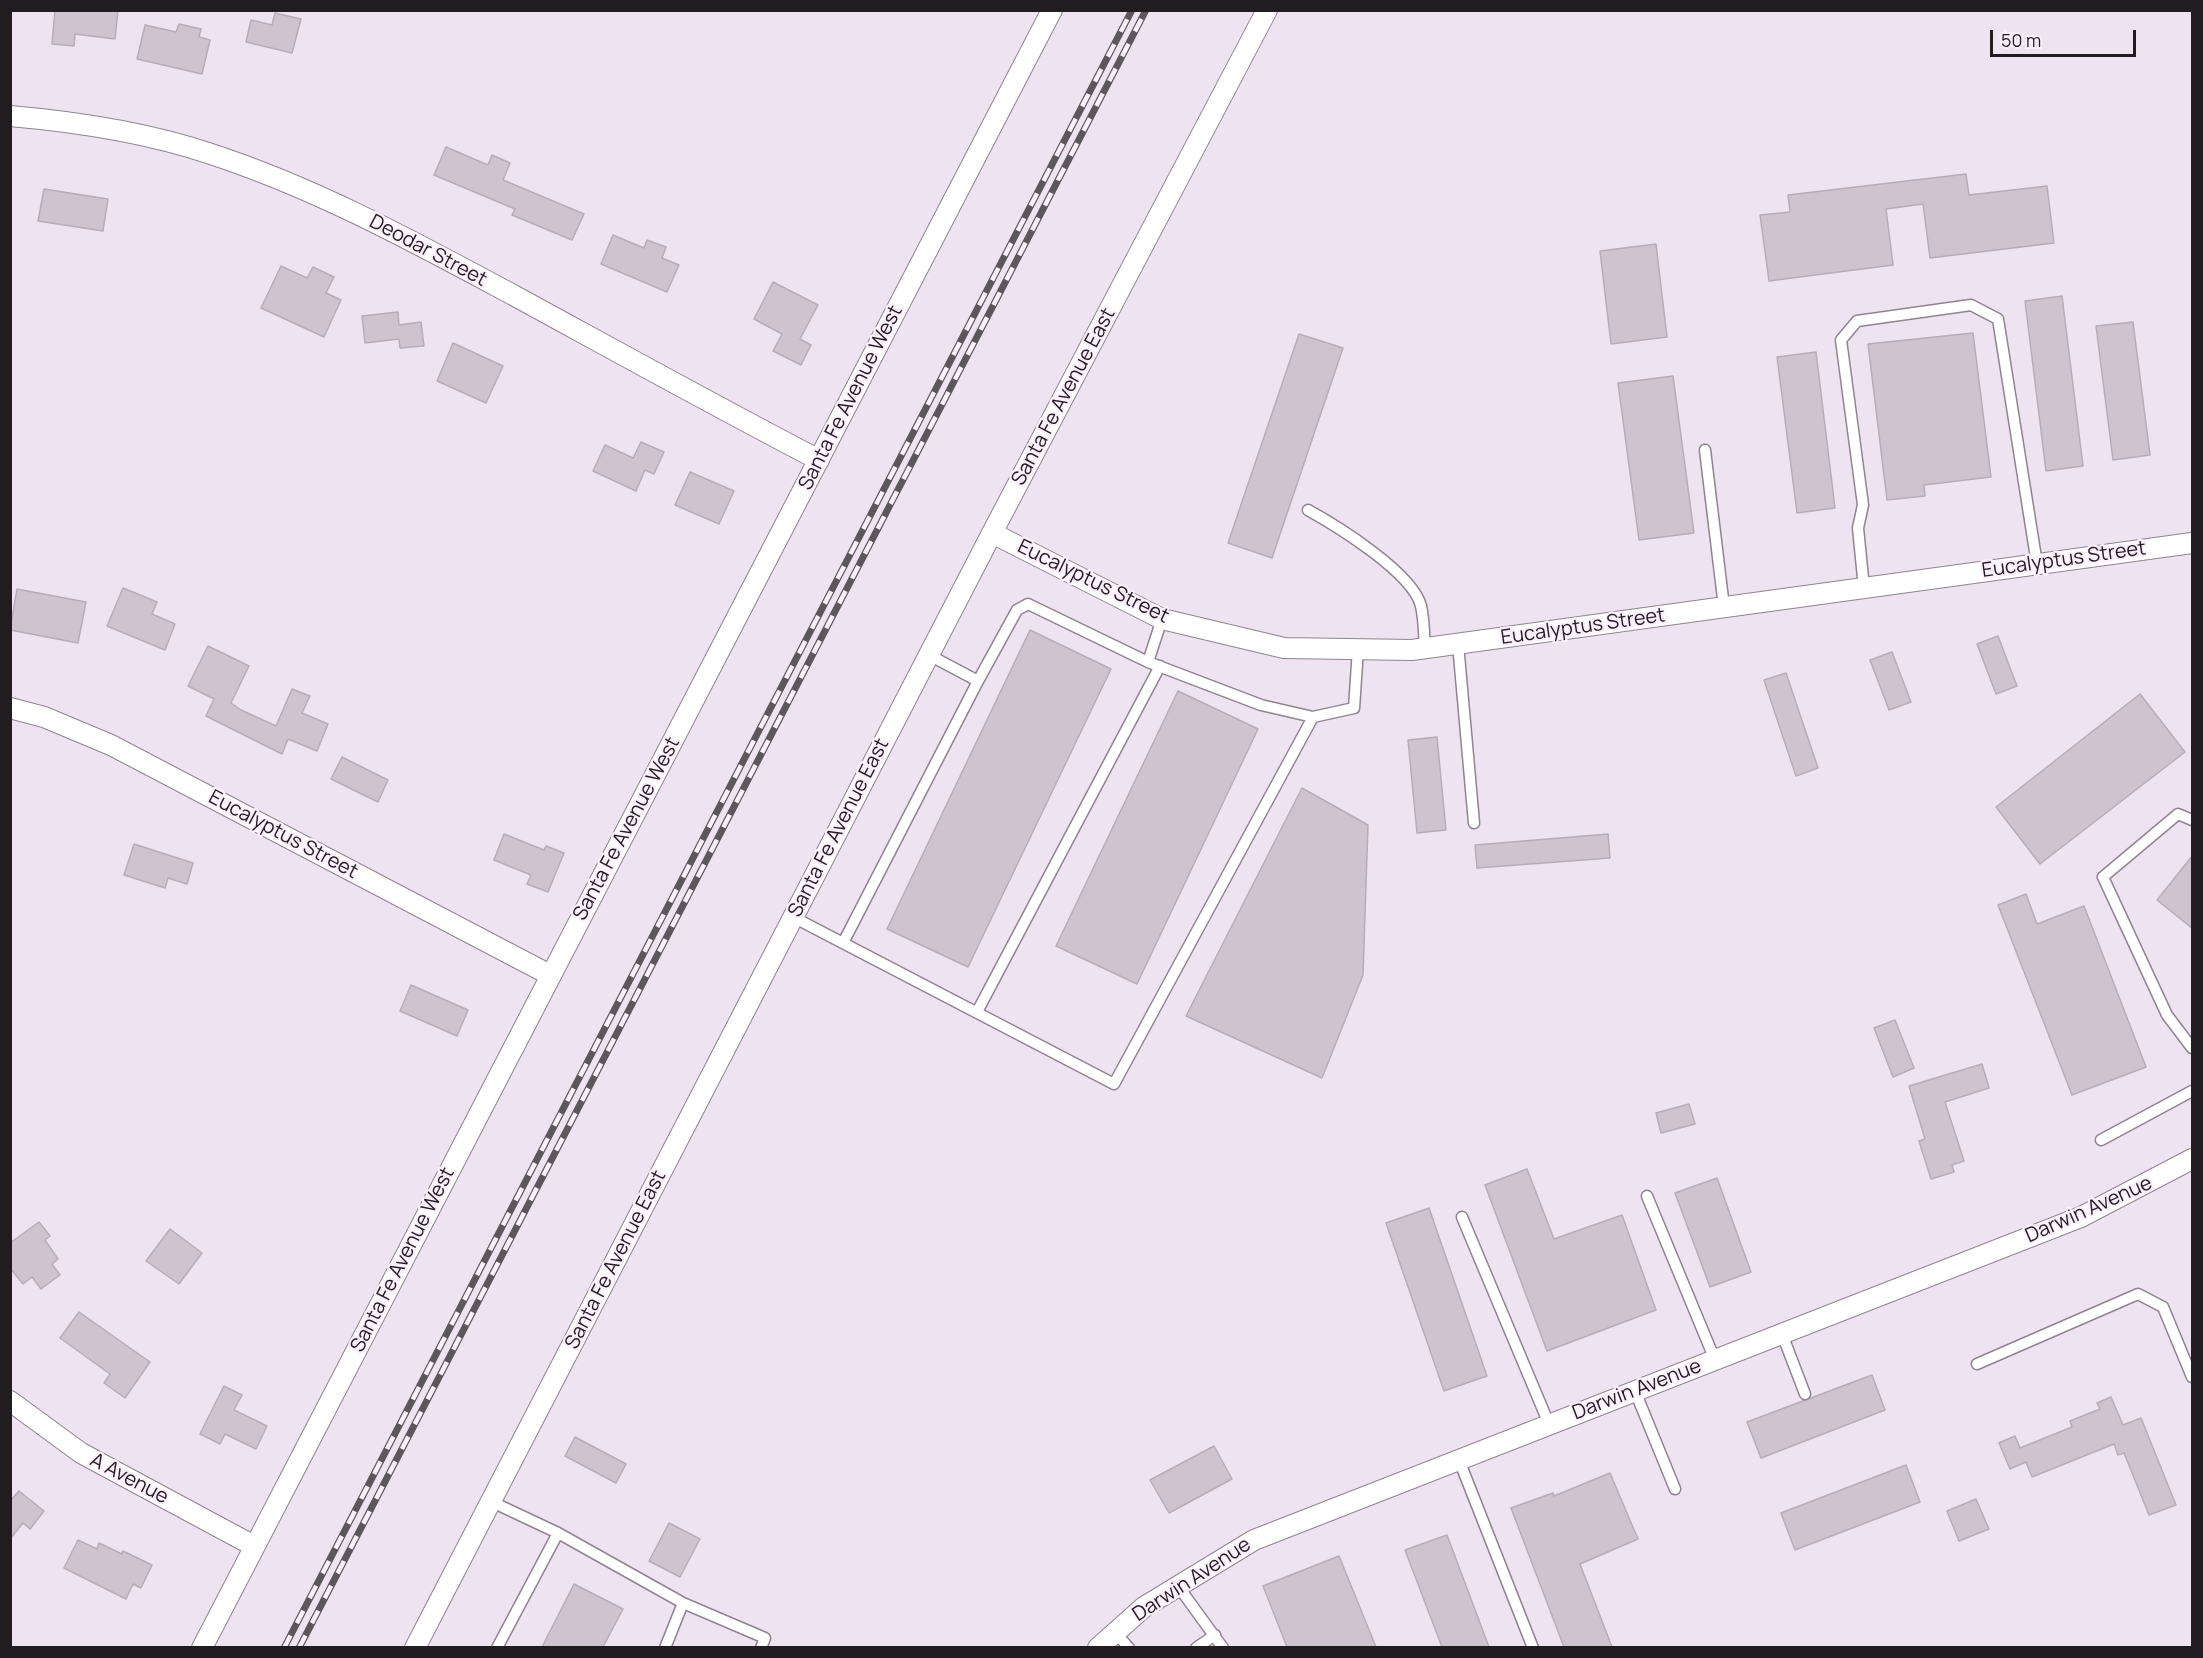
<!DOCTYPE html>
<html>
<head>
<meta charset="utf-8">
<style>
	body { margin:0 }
	#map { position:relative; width:2203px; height:1658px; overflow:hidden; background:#eee3f0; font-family:Manrope,sans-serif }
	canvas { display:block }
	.frame { position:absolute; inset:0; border:12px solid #201c20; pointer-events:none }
	.scale { position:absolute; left:1990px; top:30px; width:146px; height:27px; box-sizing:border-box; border:3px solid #201c20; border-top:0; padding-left:8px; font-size:18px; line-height:21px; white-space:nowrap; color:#201c20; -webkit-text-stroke:4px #fcf0fd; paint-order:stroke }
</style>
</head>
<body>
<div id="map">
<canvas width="2203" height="1658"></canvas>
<div class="frame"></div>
<div class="scale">50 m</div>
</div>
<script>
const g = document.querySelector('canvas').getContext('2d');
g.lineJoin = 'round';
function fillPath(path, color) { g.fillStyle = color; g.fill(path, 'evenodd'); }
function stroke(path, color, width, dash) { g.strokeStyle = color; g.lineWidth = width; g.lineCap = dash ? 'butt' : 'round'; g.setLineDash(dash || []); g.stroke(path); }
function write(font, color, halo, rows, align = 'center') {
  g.font = font + ' Manrope,sans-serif'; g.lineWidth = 4.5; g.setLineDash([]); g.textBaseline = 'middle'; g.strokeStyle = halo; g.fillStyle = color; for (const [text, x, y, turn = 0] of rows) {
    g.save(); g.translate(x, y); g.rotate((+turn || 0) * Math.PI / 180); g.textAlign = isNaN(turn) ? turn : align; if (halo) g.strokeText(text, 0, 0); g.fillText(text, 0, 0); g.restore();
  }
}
const building = new Path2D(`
	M55 10H118L115 39 75 34 74 46 52 44Z
	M275 13 301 19 292 53 246 42 251 20 272 25Z
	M179 24 201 29 199 37 210 40 202 74 137 59 145 25 176 32Z
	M446 147 488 165 492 155 510 163 503 180 584 214 572 240 512 215 515 209 434 175Z
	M1966 174 1969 195 2047 186 2054 243 1930 258 1923 204 1886 209 1893 265 1769 281 1760 215 1790 212 1788 195Z
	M44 189 108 199 103 231 38 221Z
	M613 235 644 248 647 240 666 247 662 258 679 265 667 292 601 264Z
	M1656 244 1667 337 1611 344 1600 251Z
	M281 266 307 278 313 267 334 277 326 293 341 300 324 337 261 308Z
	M773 282 818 305 800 339 811 345 801 365 773 351 782 334 754 319Z
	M2062 296 2083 466 2046 471 2025 301Z
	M398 312 399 325 421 322 424 346 400 348 399 339 365 343 362 316Z
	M2133 322 2150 455 2113 460 2096 326Z
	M1973 333 1991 477 1924 485 1925 496 1887 500 1868 344Z
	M1299 334 1343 348 1272 558 1228 543Z
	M453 343 503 366 486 403 437 381Z
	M1816 352 1835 508 1797 513 1777 357Z
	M1673 376 1694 533 1639 540 1618 383Z
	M641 442 664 452 654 474 645 470 636 491 593 471 605 445 633 458Z
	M690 472 734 491 719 524 675 505Z
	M123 588 157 602 152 614 175 624 165 650 107 626Z
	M17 589 86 602 78 643 10 630Z
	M1030 630 1111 669 968 967 887 929Z
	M1998 636 2017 686 1996 694 1977 644Z
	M208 646 249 666 231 703 241 710 276 726 292 689 310 696 302 713 328 724 317 751 288 739 282 754 206 716 214 699 188 686Z
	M1892 652 1911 702 1889 710 1870 660Z
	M1786 673 1818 768 1796 776 1764 680Z
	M1178 691 1258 729 1137 984 1056 946Z
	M2140 694 2185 752 2040 864 1996 807Z
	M1437 737 1446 830 1417 833 1408 740Z
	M342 757 388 780 378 802 331 779Z
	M1302 788 1368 825 1363 975 1322 1078 1186 1016Z
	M504 834 544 850 546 846 564 853 548 892 527 884 531 875 494 860Z
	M1608 834 1610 858 1477 868 1475 845Z
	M134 844 193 863 187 884 168 878 165 888 124 875Z
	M2193 855V929L2157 900Z
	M2026 894 2037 924 2084 906 2146 1067 2072 1095 1998 905Z
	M411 985 468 1010 457 1036 400 1011Z
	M1895 1020 1914 1068 1893 1077 1874 1028Z
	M1982 1064 1989 1088 1945 1102 1964 1161 1952 1165 1954 1172 1931 1179 1919 1141 1925 1139 1909 1086Z
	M1689 1104 1695 1124 1661 1133 1656 1113Z
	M1527 1169 1554 1239 1622 1215 1656 1310 1547 1351 1485 1185Z
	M1717 1178 1751 1272 1710 1287 1675 1193Z
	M1429 1208 1487 1376 1444 1391 1386 1223Z
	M39 1222 50 1236 45 1240 58 1259 52 1264 60 1275 41 1289 32 1277 23 1284 10 1268V1243Z
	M170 1229 202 1253 179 1284 146 1261Z
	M79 1312 150 1362 125 1398 104 1383 110 1374 60 1338Z
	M1872 1375 1885 1410 1761 1458 1747 1422Z
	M224 1386 242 1395 234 1410 267 1426 256 1449 225 1434 220 1444 200 1434Z
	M2111 1397 2123 1425 2141 1418 2176 1505 2149 1515 2124 1453 2118 1455 2114 1444 2032 1477 2026 1462 2010 1469 1999 1443 2015 1436 2020 1448 2072 1427 2070 1421 2100 1409 2097 1403Z
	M575 1437 626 1464 616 1483 565 1456Z
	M1214 1446 1232 1479 1169 1513 1150 1480Z
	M1906 1465 1920 1502 1795 1550 1781 1513Z
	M1610 1473 1638 1539 1580 1564 1612 1647H1564L1511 1508 1553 1493 1554 1496Z
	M19 1491 44 1511 30 1529 23 1523 10 1539V1501Z
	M1976 1499 1989 1529 1959 1541 1947 1511Z
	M669 1523 700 1539 680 1577 649 1561Z
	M1447 1535 1489 1647H1442L1405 1550Z
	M78 1540 97 1549 99 1543 122 1554 123 1551 152 1565 141 1588 133 1584 126 1599 64 1568Z
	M1339 1556 1376 1647H1287L1263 1586Z
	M574 1584 623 1609 603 1647H542Z`);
const service = new Path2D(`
	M1705 450 1724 607
	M1308 510C1337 526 1413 573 1421 606 1424 619 1424 634 1425 648
	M1864 588 1858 528 1863 505 1841 340 1857 321 1971 305 1998 319 2037 564
	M1162 619 1148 662 1261 705 1313 717 1354 708 1358 649
	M1458 644 1474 823
	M978 681 1017 610 1028 604 1148 662
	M2192 820 2178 814 2103 877 2167 1015 2192 1048
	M793 917 843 943 978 681 929 655
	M843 943 1114 1084 1313 717
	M977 1012 1160 666
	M2101 1140 2192 1091
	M1647 1196 1715 1360
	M1462 1217 1549 1424
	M1782 1334 1805 1394
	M1977 1364 2138 1294 2163 1307 2192 1377
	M1635 1391 1675 1489
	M1459 1460 1533 1648
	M490 1501 558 1533 497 1648
	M558 1533 683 1603 665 1648
	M1178 1586 1223 1648
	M683 1603 765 1638 761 1648
	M1115 1632 1129 1648
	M1196 1648 1215 1635`);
const minor = new Path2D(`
	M10 116C79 122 146 132 211 154 318 189 416 243 515 296 616 351 717 407 819 460
	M992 533 1162 619 1284 648 1412 650 2192 543
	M10 708 44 717 111 745 550 975
	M10 1401 81 1453 254 1546
	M202 1648 1052 10
	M415 1648 992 533 1267 10
	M1098 1648 1144 1607 1254 1540 2081 1217 2192 1159`);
const rail = new Path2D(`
	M284 1648 1132 10
	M299 1648 1146 10`);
const streetNames = [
	["Deodar Street",428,251,28],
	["Santa Fe Avenue East",1064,397,-62],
	["Santa Fe Avenue West",851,398,-63],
	["Eucalyptus Street",2064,560,-8],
	["Eucalyptus Street",1093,582,26],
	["Eucalyptus Street",1583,627,-8],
	["Santa Fe Avenue East",839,828,-63],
	["Santa Fe Avenue West",627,829,-62],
	["Eucalyptus Street",283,835,28],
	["Darwin Avenue",2089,1210,-24],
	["Santa Fe Avenue West",403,1260,-63],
	["Santa Fe Avenue East",616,1260,-63],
	["Darwin Avenue",1637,1390,-21],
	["A Avenue",129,1479,28],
	["Darwin Avenue",1192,1580,-33]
];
fillPath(building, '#cfc3d0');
stroke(building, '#b7acb8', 1.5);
stroke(service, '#8f8490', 13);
stroke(minor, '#8f8490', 22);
stroke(service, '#fff', 10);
stroke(minor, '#fff', 20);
stroke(rail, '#5c565d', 7);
stroke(rail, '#fcf0fd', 4.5, [14]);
write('20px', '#201c20', '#fcf0fd', streetNames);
</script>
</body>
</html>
